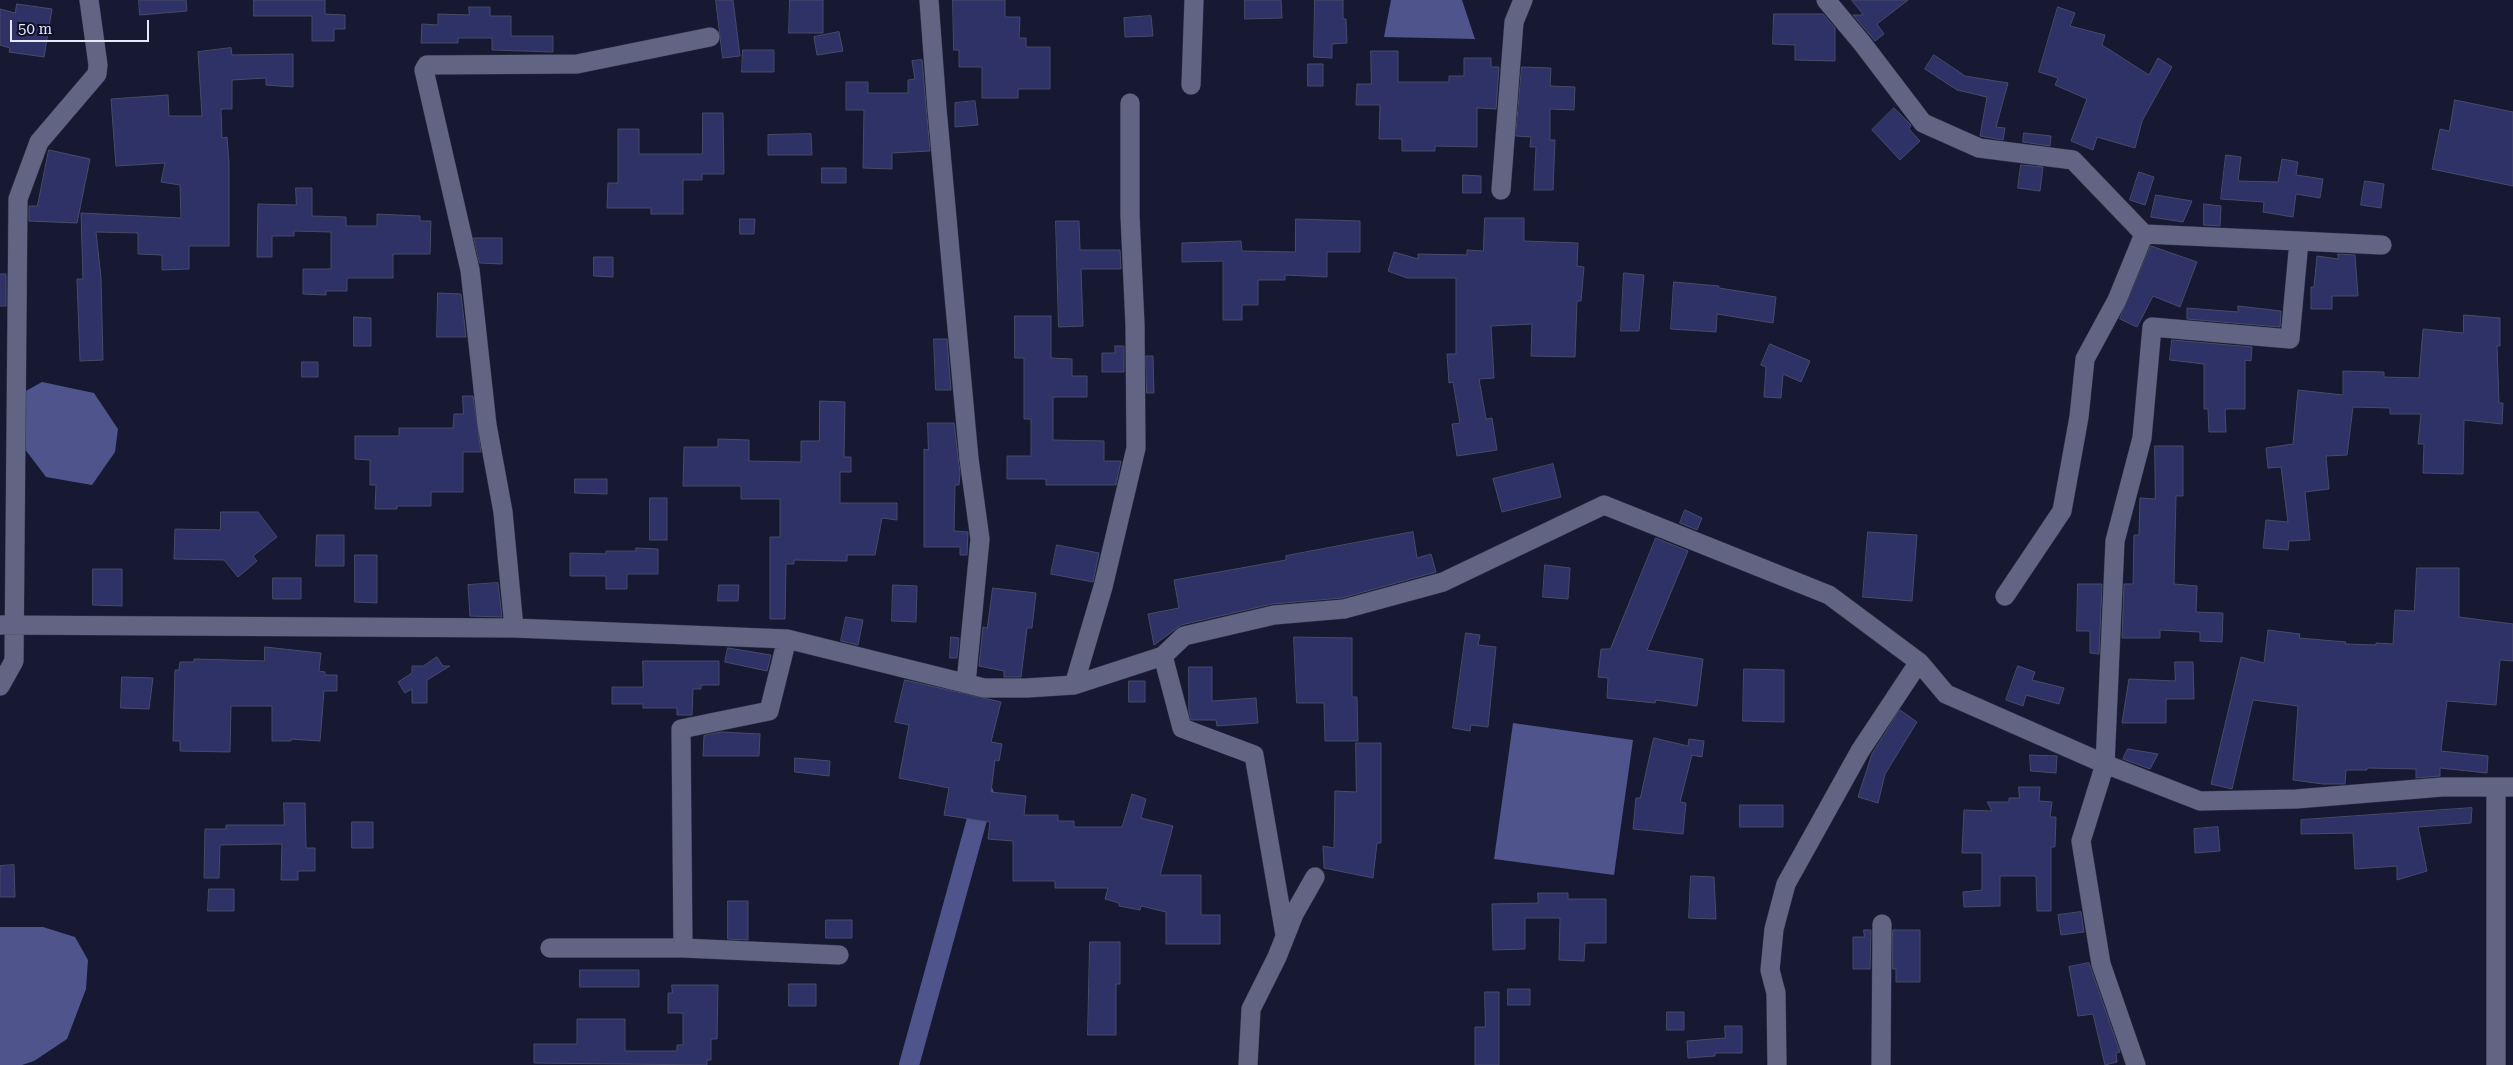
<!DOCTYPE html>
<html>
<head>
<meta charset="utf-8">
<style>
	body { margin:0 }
	#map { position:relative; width:2513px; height:1065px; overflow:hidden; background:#171932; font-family:"Roboto Serif",serif }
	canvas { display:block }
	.scale { position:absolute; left:10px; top:20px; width:139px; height:22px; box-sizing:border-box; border:2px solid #e6e9fb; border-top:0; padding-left:6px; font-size:15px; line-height:18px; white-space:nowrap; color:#e6e9fb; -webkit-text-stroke:4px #0f1028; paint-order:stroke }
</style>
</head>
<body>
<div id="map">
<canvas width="2513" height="1065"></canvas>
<div class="scale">50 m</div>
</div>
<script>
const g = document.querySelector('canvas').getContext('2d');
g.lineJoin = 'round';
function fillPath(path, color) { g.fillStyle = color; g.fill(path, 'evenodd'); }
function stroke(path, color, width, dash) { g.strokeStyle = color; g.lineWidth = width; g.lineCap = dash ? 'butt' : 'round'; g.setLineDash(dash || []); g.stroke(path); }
const water = new Path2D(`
	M1391 0H1462L1475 39 1384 37Z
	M42 382 94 393 118 429 115 452 92 485 46 477 21 444 24 392Z
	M1513 723 1633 740 1614 875 1494 859Z
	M0 927H43L75 937 88 960 86 989 67 1039 34 1061 22 1065H0Z`);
const canal = new Path2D(`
	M909 1065 984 794`);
const building = new Path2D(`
	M139 0H186L187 11 140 15Z
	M254 0H325V14L345 15V29H334V41H312V16H254Z
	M716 0H733L740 56 723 58Z
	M790 0H823V33H789Z
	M953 0H1005V17H1020L1019 38H1026V47H1050V89H1018V98H982V67H959V50H954Z
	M1245 0H1281L1282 18 1245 19Z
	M1315 0H1343V19H1346L1347 43 1332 44V58L1314 57Z
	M1852 0H1908L1877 24 1884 34 1875 41 1853 15H1863Z
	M17 4 52 9 44 57 9 52 10 48 0 45V9L15 13Z
	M469 7H490V16H511V36H553V52L492 50V38H458V43H421L422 24 438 25V14L469 15Z
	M2058 7 2075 13 2070 26 2105 35 2102 45 2149 75 2158 58 2172 67 2142 121 2135 148 2097 137 2093 150 2071 141 2087 99 2055 85 2058 78 2039 72Z
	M1774 14H1823L1835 28V61L1795 60V45L1773 44Z
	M1151 16 1153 36 1125 37 1124 18Z
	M839 32 843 51 817 55 814 37Z
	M231 48 232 55 293 54V87L266 85V78L232 80V109H221L222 138 227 137 229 163V246H189V269L162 270V255L138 254V233L96 232 101 278 103 360 80 361 77 279H83L81 213 181 218 180 185 161 182 165 163 116 166 111 99 168 95 169 116H202L198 52Z
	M743 50H774V72H742Z
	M1371 51H1398V82H1449V76H1464V58H1491V67H1499L1496 109 1477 108V147L1435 146V151H1402V139H1379L1380 105H1356L1357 84H1371Z
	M1934 55 1965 76 2008 83 1996 127 2005 128 2003 140 1980 136 1987 97 1957 90 1925 69Z
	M922 60 930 151 892 153V169L863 168 864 110H846V82H868V93H908V80L915 79 912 61Z
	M1308 64H1323V86H1308Z
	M1522 67 1551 68 1550 86 1575 87 1574 110 1550 109V140H1555L1553 190H1534L1536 147H1530L1531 137 1516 136Z
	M2455 100 2513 112V186L2432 169 2440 129 2449 131Z
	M975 101 978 125 955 127V103Z
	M1894 108 1911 125 1909 129 1920 141 1900 160 1872 130Z
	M703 113H723L724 174H702V180H683V214H651V208H607L608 183H618V129H639V154H702Z
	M2024 133 2051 136 2050 146 2023 142Z
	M811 134 812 155H768V135Z
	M49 150 90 159 77 223 29 221V206H37Z
	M2226 155 2241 157 2238 181 2278 182 2282 159 2298 162 2296 175 2323 179 2320 198 2296 194 2293 217 2263 212 2264 202 2221 199Z
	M2021 165 2043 167 2040 191 2018 188Z
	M822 168H846V183H822Z
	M2139 172 2154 177 2145 205 2130 200Z
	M1463 175 1481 176V193H1463Z
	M2365 181 2384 184 2381 208 2361 205Z
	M296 188H312V216L346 217V226H377V214L420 216V221H431L430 254H393V278H347V291H326V295L303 294V269H331V232L294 231V236H272V257H257L258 204 296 205Z
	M2156 195 2192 201 2183 222 2151 217Z
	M2204 204 2221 206 2220 226 2204 225Z
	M1485 218H1524V241L1578 243 1577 266 1584 267 1581 301H1577L1575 357 1531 356 1532 324 1491 326 1494 378 1479 379 1486 419 1492 418 1497 450 1457 456 1452 424 1460 423 1453 382 1449 383 1447 354H1456V278H1407L1388 271 1394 252 1418 259V254L1467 255V250L1483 251Z
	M740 219H755L754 234H740Z
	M1296 219 1360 221V252H1327V277L1285 275V280H1258V305H1242V320H1223V261L1182 262V243L1241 241 1242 251 1295 252Z
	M1056 221H1079L1080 250H1120L1121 269H1081L1083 326 1059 327Z
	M474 238H502V264L480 263Z
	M2151 246 2197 262 2180 307 2153 296 2137 327 2120 319Z
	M2338 254 2355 255 2358 296H2332V309H2311V287H2314L2317 256 2338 259Z
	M594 257H613V277L594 276Z
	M1624 273 1644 275 1639 331H1621Z
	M0 274H6V306H0Z
	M1674 282 1719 286V288L1776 297 1773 323 1717 314 1716 332 1671 329Z
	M438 293 461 294 466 337H437Z
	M2238 306 2281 311 2280 327 2187 319V308L2238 312Z
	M2464 315 2500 318V346H2497L2499 403H2503L2502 424 2464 420 2463 474 2423 473 2424 444H2418L2421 414H2390V408L2353 407 2347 455 2326 456 2329 489 2305 492 2310 540 2289 541 2288 550 2263 548 2266 520 2288 522 2281 467 2268 468 2266 448 2293 444 2298 390 2343 395V371L2384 372V377L2419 378 2423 329 2463 333Z
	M1015 316H1051V358L1072 359V376H1087V397H1053V440L1104 441V461H1121L1116 485H1046V479H1007V456H1031V419H1024V358H1015Z
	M354 317 371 318V346H354Z
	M934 339H947L951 390H936Z
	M2172 340 2252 347 2251 361 2245 360V409H2225L2226 432H2209L2208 409H2204V364L2170 360Z
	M1770 344 1810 361 1801 382 1783 374 1781 398 1764 397 1766 367 1761 365Z
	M1115 346H1124V372H1102V353H1115Z
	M1146 356H1153L1154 393H1147Z
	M302 362H318V377H302Z
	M463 396H473L481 452H463V492H431V506H397V509H375L376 485H370V460L355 459V436H399V428H453L454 414H463Z
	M820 401 845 402 844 457H851V472H840V503H897V520L882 518 875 555H847V561L794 560V564H786L785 619H770V537H780V499H741V486H683L684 447H718V439L749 440V461L801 462V441H819Z
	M928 423H954L960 473 959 485H955L954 531 968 532 967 555H960V547H924V449L928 450Z
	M2155 446H2183V496H2176L2174 584 2197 586 2196 612 2223 613 2222 642 2200 641V632L2160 630V638H2122L2124 584H2133L2134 535H2139L2140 498 2155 499Z
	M1553 464 1561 497 1502 512 1493 479Z
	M575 479H607V494L575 493Z
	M650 498H667V540H650Z
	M1685 510 1702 518 1697 530 1680 523Z
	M221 512H258L277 537 253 556 257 561 238 577 224 560 174 559 175 529 220 530Z
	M1413 532 1417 558 1431 554 1436 572 1342 598 1272 604 1181 625 1154 645 1148 614 1179 608 1174 580 1286 560V556Z
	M1868 532 1917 535 1912 601 1863 597Z
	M317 535H344V566H316Z
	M1656 538 1688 551 1647 650 1703 659 1697 706 1656 700 1655 703 1607 698 1608 678 1598 677 1601 649H1610Z
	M1057 545 1099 553 1093 582 1051 574Z
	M636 548 658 549V574H627V589H606V576H570V553L606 554V551H636Z
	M355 555H377V603L355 602Z
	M1545 565 1570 568 1568 599 1543 597Z
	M2417 568H2459V617L2513 624V661L2500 660 2496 705 2447 701 2441 751 2488 756 2487 773 2440 768V776L2416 778V769L2367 768V770H2346L2345 784H2323L2293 780 2298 706 2253 700 2232 789 2211 784 2241 657 2264 663 2268 630 2300 634 2299 638 2346 642 2345 644 2376 645V643L2393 644 2395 610 2414 611Z
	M93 569H122V606L93 605Z
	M273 578H301V599H273Z
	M498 583 502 617 470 616 468 585Z
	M2078 584H2102L2099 654 2090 653V631H2077Z
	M719 585H739L738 601H718Z
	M893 585 917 586 916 622 892 621Z
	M993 588 1036 593 1032 628H1027L1021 677H1004V671L979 666 983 627 987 628Z
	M846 617 863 620 858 645 841 641Z
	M1466 633 1480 635 1478 645 1496 647 1488 727 1471 725 1470 731 1453 728Z
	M951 637 959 638 957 658H950Z
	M1294 637 1352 638V697H1357L1358 741H1325L1324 703H1297Z
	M265 647 321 653 319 671 325 672V675H337V691H324L320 741 291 739V741H272V706H231L230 752 180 751V741H173L175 670H179L180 662H194V659L264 661Z
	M728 648 771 655 767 671 725 662Z
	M437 657 443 666H450L427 680V703H412V689L405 693 398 682 412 673V666H423Z
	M643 661H719V685H701V689H693L692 715H677V708H643V704H612V687H643Z
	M2175 662H2193L2194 699H2166V723H2122L2129 679 2175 681Z
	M2018 666 2035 672 2032 680 2064 688 2059 704 2026 695 2023 706 2006 700Z
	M1189 667H1212V701L1256 698 1258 723 1217 726 1216 720H1191L1189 712Z
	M1744 669 1784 670V722L1743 721Z
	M122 677 153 678 149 709 121 708Z
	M905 680 1001 702 991 742 1002 744 999 761 995 760 991 792 1026 796 1024 815H1058V821H1074V827H1122L1132 794 1146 799 1141 818 1173 826 1160 875H1201V915H1220V944H1166V912L1141 906 1140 910 1119 906V903L1105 899 1108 888H1055V881H1013V841L988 839 990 822 944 815 949 788 899 778 909 725 895 722Z
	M1129 681H1145V702H1129Z
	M1900 710 1917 722 1885 774 1878 803 1858 797 1872 754Z
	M722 732 760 734 759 756H703L704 736Z
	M1654 738 1688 746 1689 739 1704 741 1702 757 1692 755 1680 802 1686 803 1683 834 1633 829 1636 798H1640Z
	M1356 743H1381V843H1377L1373 878 1324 868 1323 846 1334 848 1335 791 1356 792Z
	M2128 749 2158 754 2150 769 2123 759Z
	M2030 755 2057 756 2056 773 2031 771Z
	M795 758 830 761 829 776 795 772Z
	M2019 787H2040L2039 801 2052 802 2050 817H2056L2055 847H2051V911H2037L2036 876H2000V906L1964 907 1963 892 1982 890V853H1962L1964 810 1992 811 1987 802H2009V798H2019Z
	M284 803H305L306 848H315V871H298V880H281L282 844 220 845 219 878H204L205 829H226V825H284Z
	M1740 805H1783V827H1740Z
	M2472 808 2471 823 2418 827 2427 871 2397 880V866L2355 869 2353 833 2301 834V820Z
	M352 822H373V848H352Z
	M2218 827 2220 851 2195 853 2194 829Z
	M14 865 15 897H0V866Z
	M1691 876 1714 877 1716 919 1689 918Z
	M209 889H234V911H208Z
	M1538 893H1568V899H1606V943H1585L1584 961 1559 960 1560 918H1525V949L1493 950 1492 904 1538 903Z
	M728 901H748V940L728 939Z
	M2081 912 2084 932 2061 935 2058 915Z
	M826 920H852V938H826Z
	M1864 930H1871L1870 969H1853V937H1864Z
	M1893 930H1920V982H1896V969H1893Z
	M1090 942H1120V984H1116V1035H1088Z
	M2089 963 2120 1052 2116 1053 2117 1062 2105 1065 2093 1014 2078 1016 2069 967Z
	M580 970H639V987H580Z
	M789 984H816V1006H789Z
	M672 985H718L717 1039H711V1060H707V1065L534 1063V1044H577V1019H625V1051H677V1045H683V1013H668V993H672Z
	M1508 989H1530V1005H1508Z
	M1485 992H1499V1065H1475V1027H1485Z
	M1667 1012H1684V1030H1667Z
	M1725 1026H1742V1053H1715V1056L1688 1058 1687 1041 1725 1038Z`);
const minor = new Path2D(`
	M929 0 937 109 969 459 980 539 966 683
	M1826 0 1862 43 1923 123 1979 148 2073 160 2144 234 2299 241
	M1191 85 1194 0
	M1501 190 1514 22 1523 0
	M2005 596 2062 511 2079 417 2085 359 2117 300 2144 234
	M0 625 514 628 787 639 984 688H1027L1074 685 1163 656 1184 636 1274 615 1344 609 1443 582 1604 505 1829 595 1919 662 1946 694 2105 764 2200 801 2296 799 2442 787H2513
	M514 628 503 512 487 425 470 270 424 70 427 65 577 64 710 37
	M787 639 769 711 681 729 683 948 839 955
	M1163 656 1182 728 1254 755 1285 935
	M1074 685 1103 587 1136 448 1135 325 1130 216V103
	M0 686 14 661 18 199 39 142 97 74 98 65 89 0
	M2496 787V1065
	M550 948H683
	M1248 1065 1251 1009 1277 957 1294 914 1315 877
	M1777 1065 1776 993 1770 970 1774 929 1786 884 1860 751 1919 662
	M1881 1065 1882 924
	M2136 1065 2101 964 2081 841 2105 764 2115 541 2142 438 2152 327 2290 339 2299 241 2382 245`);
fillPath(water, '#4f558c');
stroke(canal, '#4f558c', 20);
fillPath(building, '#2f3266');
stroke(building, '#474b68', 1);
stroke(minor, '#313246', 20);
stroke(minor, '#616583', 19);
</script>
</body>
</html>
